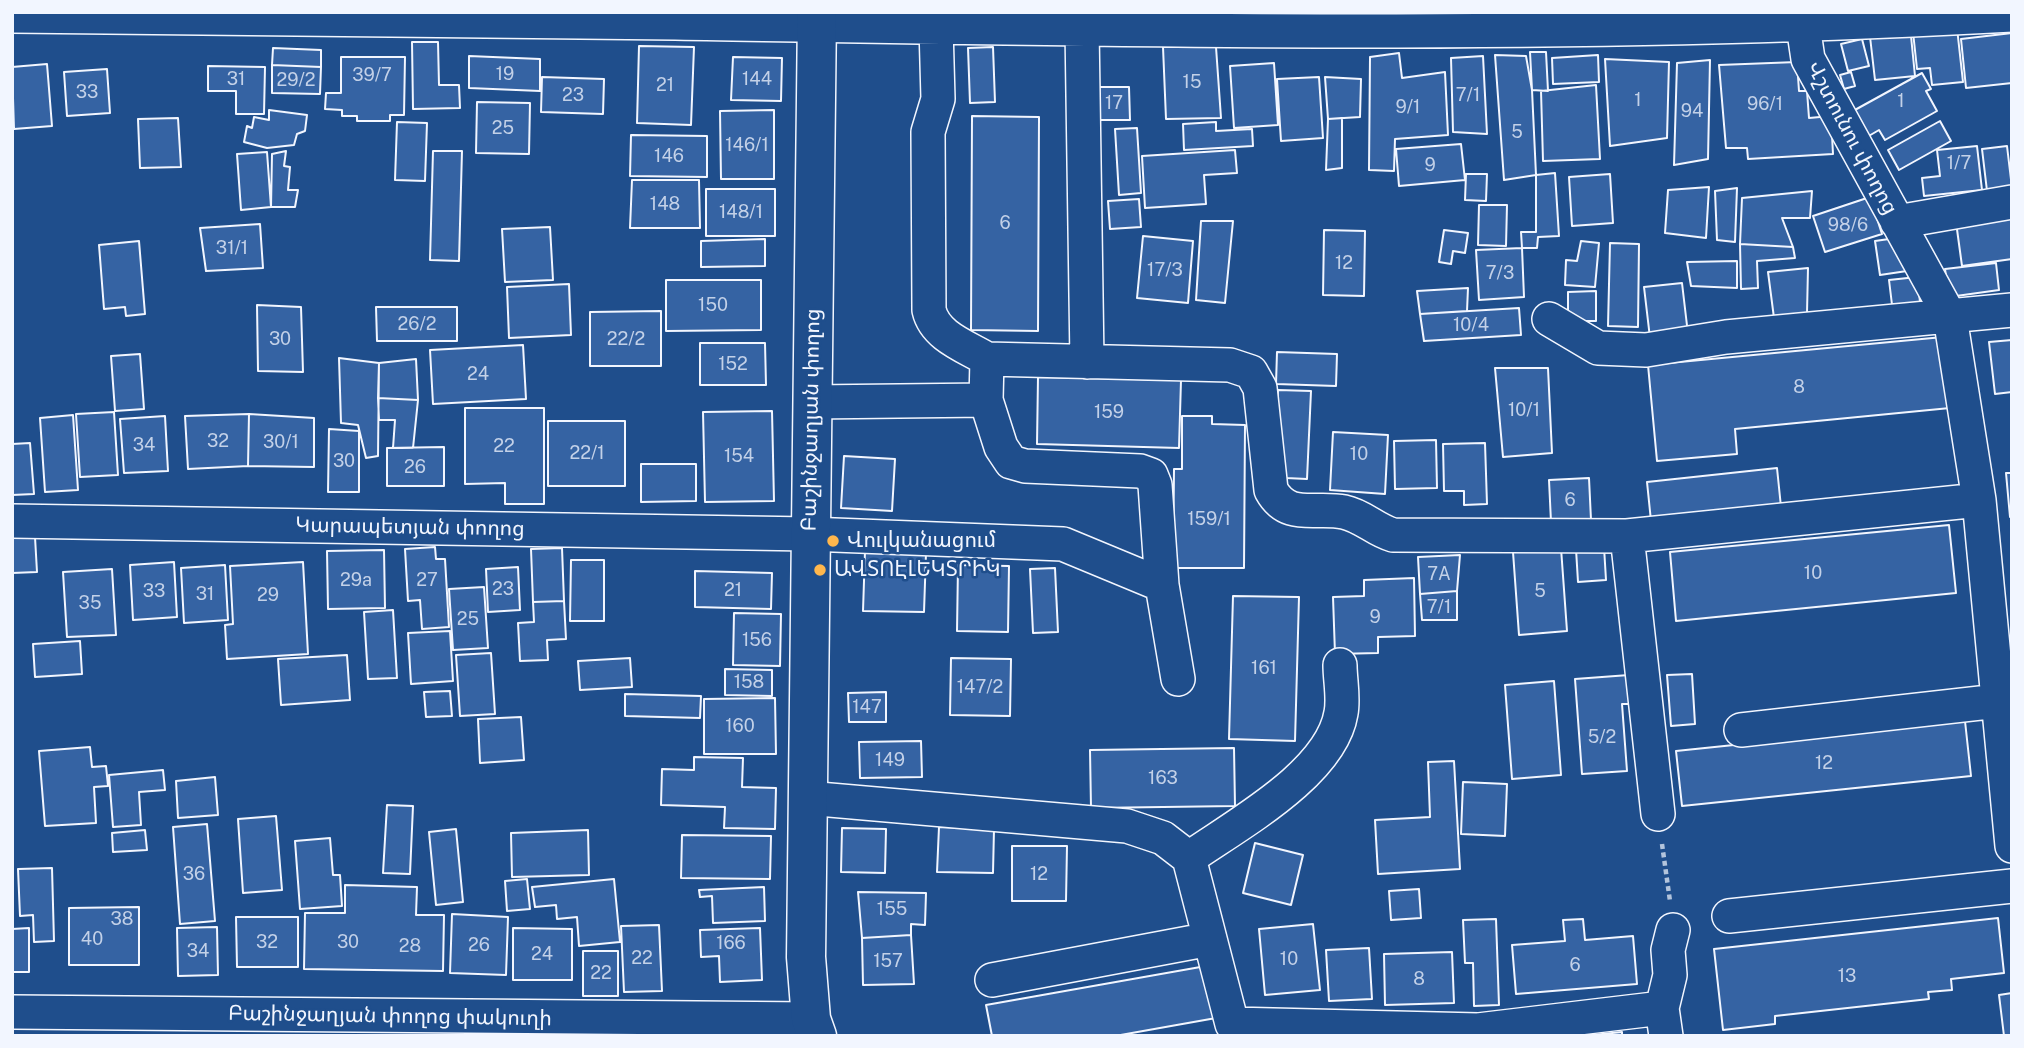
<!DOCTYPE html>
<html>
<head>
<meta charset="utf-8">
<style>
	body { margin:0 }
	#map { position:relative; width:2024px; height:1048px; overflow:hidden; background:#1f4e8c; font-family:"Public Sans",sans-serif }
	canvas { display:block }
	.frame { position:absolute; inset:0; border:14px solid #f2f6ff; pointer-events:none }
</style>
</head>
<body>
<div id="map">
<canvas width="2024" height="1048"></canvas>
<div class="frame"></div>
</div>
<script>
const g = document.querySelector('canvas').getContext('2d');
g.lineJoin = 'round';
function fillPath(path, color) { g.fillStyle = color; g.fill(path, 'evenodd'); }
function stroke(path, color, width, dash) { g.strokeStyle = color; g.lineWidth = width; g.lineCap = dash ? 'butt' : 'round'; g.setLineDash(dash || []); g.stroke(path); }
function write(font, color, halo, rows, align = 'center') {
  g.font = font + ' "Public Sans","Noto Sans Armenian",sans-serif'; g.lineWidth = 5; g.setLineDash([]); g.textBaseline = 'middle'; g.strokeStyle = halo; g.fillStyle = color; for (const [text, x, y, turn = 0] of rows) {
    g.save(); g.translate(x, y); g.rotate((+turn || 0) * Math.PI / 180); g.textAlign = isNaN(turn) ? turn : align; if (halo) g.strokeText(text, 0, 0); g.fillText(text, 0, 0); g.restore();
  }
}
const building = new Path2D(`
	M1896 25 1898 37 1911 36 1915 76 1875 80 1869 28Z
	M1957 28 1963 82 1932 85 1930 68 1917 69 1913 32Z
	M2012 33V83L1966 88 1961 39Z
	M1862 39 1869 66 1848 71 1841 44Z
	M412 42H438L439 85H459L460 108 413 109Z
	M639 46 694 47 691 125 637 123Z
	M993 47 995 102 970 103 968 48Z
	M1163 47H1216L1221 118 1166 119Z
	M273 48 321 50V67L272 65Z
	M1530 52H1546L1548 91 1532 90Z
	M1399 53 1402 78 1445 72 1448 135 1395 139 1394 171 1369 170 1370 57Z
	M1495 55 1526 56 1532 90 1536 175 1504 180Z
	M1598 55 1599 82 1553 84 1552 58Z
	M469 56 540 59V91L469 88Z
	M1483 56 1487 134 1453 132 1451 58Z
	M341 57H405L404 115H390V121H357V116H342V110L325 109 326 93H341Z
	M733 57 782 58 781 101 731 100Z
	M1605 59 1669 62 1667 138 1610 146Z
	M1710 60 1708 159 1674 165 1677 63Z
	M1797 62 1799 91H1807L1809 118 1831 116 1833 154 1748 159 1747 148H1726L1719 65Z
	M1274 63 1278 125 1234 128 1230 66Z
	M47 64 52 126 14 129 12 67Z
	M272 65 321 67 320 94 272 93Z
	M208 66 265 67 264 114H236V91H208Z
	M107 69 110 113 67 116 64 72Z
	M1851 72 1855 86 1844 89 1840 75Z
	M1922 73 1931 89 1926 91 1937 111 1885 140 1879 130 1867 137 1853 111Z
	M542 77 604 79 603 114 541 112Z
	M1319 77 1323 138 1281 141 1277 79Z
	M1325 77 1361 79 1360 117 1328 119Z
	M1596 85 1600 159 1543 161 1541 91Z
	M1099 87H1129L1130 120H1100Z
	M477 102 530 103 529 154 476 153Z
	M269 110 307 115 305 131 297 134 294 145 267 148 244 142 247 126 252 128 254 117 269 120Z
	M774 110V179H721L720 111Z
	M972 116 1039 117 1038 331 971 330Z
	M178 118 181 167 140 168 138 119Z
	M1342 118V168L1326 170 1328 119Z
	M1940 121 1951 141 1899 170 1888 150Z
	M397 122 427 123 425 181 395 180Z
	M1216 122V131L1252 129 1253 146 1184 150 1183 124Z
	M1137 128 1141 193 1119 195 1115 129Z
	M631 135 707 136V177L630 176Z
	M1461 144 1465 180 1399 186 1396 149Z
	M1977 146 1982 190 1924 196 1922 178 1940 176 1937 150Z
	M2007 146 2012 188 1987 191 1982 149Z
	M1235 150 1237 173 1204 175 1206 204 1145 208 1142 156Z
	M286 151 284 166 290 167 288 190H298L295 207H271L272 154Z
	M433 151H462L459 261 430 260Z
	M267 152 271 207 241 210 237 154Z
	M1555 173 1559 236 1538 237 1537 248H1522L1521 232H1536V175Z
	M1466 174H1487L1486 201 1465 200Z
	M1610 174 1613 223 1572 226 1569 177Z
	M632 180H699L700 228H630Z
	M1709 187 1706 238 1665 233 1668 190Z
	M1737 188 1735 242 1717 240 1715 191Z
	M706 189H775V236H706Z
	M1812 191 1810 218H1782L1793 247 1740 244 1742 198Z
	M1870 197 1882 234 1825 252 1813 216Z
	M1139 199 1141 227 1110 229 1108 201Z
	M1479 205H1507L1506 246 1478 245Z
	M2012 216V259L1962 266 1956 222Z
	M1201 221H1233L1225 303 1196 300Z
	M260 224 263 268 206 271 200 228Z
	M550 227 553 280 505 282 502 229Z
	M1324 230 1365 231 1364 296 1323 295Z
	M1444 230 1468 233 1465 253 1453 251 1451 264 1439 262Z
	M1143 236 1193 241 1188 303 1137 298Z
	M765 239V266L701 267V241Z
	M1889 239 1907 271 1880 275 1875 241Z
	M139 241 145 314 126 316 125 307 104 309 99 245Z
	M1581 241 1599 243 1595 287 1565 285 1566 260 1577 261Z
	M1610 243 1639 244 1638 327 1608 326Z
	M1740 244 1793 247 1795 258 1757 261 1758 288 1741 289Z
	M1522 248 1524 297 1479 300 1476 250Z
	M1737 261V288L1691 286 1687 262Z
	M1996 263 1999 290 1949 297 1945 269Z
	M1808 268 1807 313 1774 318 1768 272Z
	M1917 277 1921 310 1893 313 1889 280Z
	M666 280H761V330L666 331Z
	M1682 283 1688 334 1650 338 1644 287Z
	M569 284 571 335 509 338 507 287Z
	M1468 288 1467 311 1420 314 1417 291Z
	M1596 291V321H1568V292Z
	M257 305 301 307 303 372 258 371Z
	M376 307H457V341H377Z
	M1519 308 1521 335 1424 341 1420 314Z
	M661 311V366H590V312Z
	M1943 337 1950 408 1735 429 1737 454 1657 461 1648 365Z
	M2012 340V392L1995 394 1989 342Z
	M700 343H765L766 385H700Z
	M523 345 526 399 433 404 430 350Z
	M1277 352 1337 354 1336 386 1276 384Z
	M140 354 144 409 115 411 111 356Z
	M339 358 379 363 378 456 366 458 358 425 341 423Z
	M416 359 418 400 378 398 379 363Z
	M1495 368H1548L1552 453 1503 457Z
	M1038 377 1181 380 1179 448 1037 444Z
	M1278 390 1311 391 1307 479 1286 478 1274 467Z
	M378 398 418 400 413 448H393L395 420H379Z
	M465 408H544V504H505V483L465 484Z
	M772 411 774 501 705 502 703 412Z
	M114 412 118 475 80 477 76 414Z
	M249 414 248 466 188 469 185 416Z
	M249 414 314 418V467L248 466Z
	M73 415 78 490 45 492 40 418Z
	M165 416 168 471 124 473 120 419Z
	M1182 416H1212V424L1245 425 1244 568H1173L1174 469H1182Z
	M548 421H625V486H548Z
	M329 429 359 431V492H328Z
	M1333 432 1388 435 1385 494 1330 490Z
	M1436 440 1437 488 1395 489 1394 441Z
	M30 443 34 494 12 495V444Z
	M1485 443 1487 504 1464 505V491H1444L1443 444Z
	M444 447V486H387V448Z
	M844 456 895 459 892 511 841 508Z
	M641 464H696V501L641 502Z
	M1777 468 1781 507 1651 521 1647 482Z
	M2006 473H2012V517H2010Z
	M1589 478 1591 520 1551 522 1549 480Z
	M1949 525 1956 593 1676 621 1670 552Z
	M35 537 37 572 12 573V538Z
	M435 547 436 559H445L449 627 422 629 420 600 408 601 405 549Z
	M1604 547 1606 580 1578 582 1576 549Z
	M562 548 564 601 533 602 531 549Z
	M1561 548 1567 631 1519 635 1513 552Z
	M384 550 385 608 328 609 327 551Z
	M865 551 926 553 924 612 863 611Z
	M1460 555 1457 591 1420 594 1418 557Z
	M571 560H604V621H570Z
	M174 562 177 617 133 620 130 565Z
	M303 562 308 654 227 659 225 625 233 624 230 566Z
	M225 565 228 620 184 623 181 568Z
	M958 565 1009 566 1008 632 957 631Z
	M518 567 520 610 488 612 486 569Z
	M1055 568 1058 632 1033 633 1030 569Z
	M112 569 116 635 67 637 63 572Z
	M695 571 772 573 771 609 695 607Z
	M1414 578 1415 636 1378 637V653L1335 654 1333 597 1364 596V580Z
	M484 587 488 648 453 650 449 589Z
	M1457 591V620H1422L1420 594Z
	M1233 596 1299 597 1295 741 1229 739Z
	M564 601 566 639 547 640 548 660 520 661 518 623 534 622 533 602Z
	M393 610 397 678 368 679 364 612Z
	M734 613 781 614 780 666 733 665Z
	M450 631 453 681 411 684 408 633Z
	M80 641 82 674 35 677 33 644Z
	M491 653 495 714 460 716 456 655Z
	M347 655 350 700 281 705 278 659Z
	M630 658 632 687 580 690 578 661Z
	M951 658 1011 659 1010 716 950 715Z
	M725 669 772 670V696L725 695Z
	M1692 674 1695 724 1671 726 1667 675Z
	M1629 675 1631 704H1622L1627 771 1582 774 1575 679Z
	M1554 681 1561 775 1512 779 1505 685Z
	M450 691 452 716 426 717 424 692Z
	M886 692V722H849L848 693Z
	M625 694 701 696 700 718 625 716Z
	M775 698 776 754H704V699Z
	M521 717 524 760 480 763 478 719Z
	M1965 721 1971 776 1682 806 1676 751Z
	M921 741 922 777 860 778 859 742Z
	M90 747 92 767 106 766 108 786 94 787 96 823 45 826 39 751Z
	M1234 748 1235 806 1091 808 1090 750Z
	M694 757 743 758 742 787 776 788 775 829 724 828 725 807 661 805 662 769 694 770Z
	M1454 761 1460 869 1378 874 1375 820 1430 817 1428 762Z
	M163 770 165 790 139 792 141 825 113 827 109 775Z
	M215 777 218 815 178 818 176 781Z
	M1463 782 1507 784 1505 836 1461 834Z
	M387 805 413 806 410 874 383 873Z
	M276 816 282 890 243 893 238 819Z
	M207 824 215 921 180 924 173 827Z
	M939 827 994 829 993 873 937 872Z
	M842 828 886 829 885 873 841 872Z
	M456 829 463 902 436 905 429 832Z
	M145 830 147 850 113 852 112 833Z
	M588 830 589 875 512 877 511 833Z
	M682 835 771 836 770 879 681 878Z
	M330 838 333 875H340L342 906 300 909 295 841Z
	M1255 843 1303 855 1291 905 1243 893Z
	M1012 846H1067L1066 901H1012Z
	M52 868 54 941 34 942 33 915 20 916 18 869Z
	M527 879 530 909 507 911 505 881Z
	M614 879 620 942 579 946 577 917 557 919 556 905 535 907 532 887Z
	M345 885 417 887 416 915H444L443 971 304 969 305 913H345Z
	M764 887 765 921 713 923 712 896 700 897 699 890Z
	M1419 889 1421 918 1391 920 1389 891Z
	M858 892 926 893 925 925 911 924V935L862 938Z
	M139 907V965H69V908Z
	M452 914 508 917 506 975 450 973Z
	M236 917H298V967H237Z
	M1998 918 2004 973 1951 979 1952 990 1928 992 1929 999 1775 1016V1024L1723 1030 1714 949Z
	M1496 919 1499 1005 1474 1006 1473 963H1465L1463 920Z
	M1583 919 1585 940 1633 936 1637 984 1516 994 1512 945 1565 941 1563 920Z
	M1313 924 1320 990 1265 995 1259 929Z
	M659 925 662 991 624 992 621 926Z
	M217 927 218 975 178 976 177 928Z
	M29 928V972H12V929Z
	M513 928 572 929V980H513Z
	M760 928 762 980 720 982 719 956 701 957 700 930Z
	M911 935 914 984 863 985 862 938Z
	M1369 948 1372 999 1329 1001 1326 950Z
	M583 951H618V996H583Z
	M1452 952 1454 1003 1385 1005 1384 954Z
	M1206 966 1216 1018 1115 1036H992L986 1005Z
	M2012 993V1036H2004L1999 995Z
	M1622 1032V1036H1583Z`);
const path = new Path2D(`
	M1662 844 1670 901`);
const minor = new Path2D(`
	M1801 12 1808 59 1950 317 1979 500 2012 846
	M12 16C233 20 454 19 675 23 1121 30 1567 40 2012 15
	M936 27 938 99 928 132 929 310C935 336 965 346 987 359
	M1082 28 1087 362
	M1897 222 2012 202
	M1549 319 1598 348 1646 350 1726 337 2012 310
	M986 400 1001 447 1011 462 1025 466 1140 471 1151 475 1155 485 1162 585 1178 679
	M812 402 986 400 987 359 1230 365 1251 372 1260 388 1271 490C1288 521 1315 506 1344 512 1363 516 1375 530 1393 535L1627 536 1979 500
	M12 521 809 534 1063 544 1162 585
	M1627 536 1658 814
	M1741 730 1998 701
	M807 798 1127 826 1163 838 1189 858 1232 1024 1478 1030 1662 1008 1666 1036
	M1189 858C1236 825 1331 774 1341 713 1344 698 1340 680 1340 665
	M1729 916 2012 886
	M992 980 1210 939
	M1662 1008 1670 975 1668 950 1673 930
	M12 1012 811 1019`);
const major = new Path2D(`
	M817 12 806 957 811 1019 817 1036`);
const markers = [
	[833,541,7,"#ffb74d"],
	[820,570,7,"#ffb74d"]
];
const numberNames = [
	["19",505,74],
	["39/7",372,75],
	["31",236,79],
	["144",757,79],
	["29/2",296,80],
	["15",1192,82],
	["21",665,85],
	["33",87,92],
	["23",573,95],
	["7/1",1468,95],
	["1",1638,100],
	["1",1901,101],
	["17",1114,103],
	["96/1",1765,104],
	["9/1",1408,107],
	["94",1692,111],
	["25",503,128],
	["5",1517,132],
	["146/1",747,145],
	["146",669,156],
	["1/7",1959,163],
	["9",1430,165],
	["148",665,204],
	["148/1",741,212],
	["6",1005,223],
	["98/6",1848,225],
	["31/1",232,248],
	["12",1344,263],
	["17/3",1165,270],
	["7/3",1500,273],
	["150",713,305],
	["26/2",417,324],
	["10/4",1471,325],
	["30",280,339],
	["22/2",626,339],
	["152",733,364],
	["24",478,374],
	["8",1799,387],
	["10/1",1524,410],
	["159",1109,412],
	["32",218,441],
	["30/1",281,442],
	["34",144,445],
	["22",504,446],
	["22/1",587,453],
	["10",1359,454],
	["154",739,456],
	["30",344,461],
	["26",415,467],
	["6",1570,500],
	["159/1",1209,519],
	["10",1813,573],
	["7A",1439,574],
	["29a",356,580],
	["27",427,580],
	["23",503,589],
	["21",733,590],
	["33",154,591],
	["5",1540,591],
	["31",205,594],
	["29",268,595],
	["35",90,603],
	["7/1",1439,607],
	["9",1375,617],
	["25",468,619],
	["156",757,640],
	["161",1264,668],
	["158",749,682],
	["147/2",980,687],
	["147",867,707],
	["160",740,726],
	["5/2",1602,737],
	["149",890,760],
	["12",1824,763],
	["163",1163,778],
	["36",194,874],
	["12",1039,874],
	["155",892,909],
	["38",122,919],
	["40",92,939],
	["32",267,942],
	["30",348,942],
	["166",731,943],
	["26",479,945],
	["28",410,946],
	["34",198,951],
	["24",542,954],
	["22",642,958],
	["10",1289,959],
	["157",888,961],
	["6",1575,965],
	["22",601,973],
	["13",1847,976],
	["8",1419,979]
];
const streetNames = [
	["Վշտունու փողոց",1852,138,62],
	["Բաշինջաղյան փողոց",811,420,-89],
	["Կարապետյան փողոց",410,527,1],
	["Բաշինջաղյան փողոց փակուղի",390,1016,1]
];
const poiNames = [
	["Վուլկանացում",847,541],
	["ԱՎՏՈԷԼԵԿՏՐԻԿ",834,570]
];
fillPath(building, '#3563a3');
stroke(building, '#f2f6ff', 2);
stroke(minor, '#f2f6ff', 36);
stroke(major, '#f2f6ff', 41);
stroke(path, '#b3c4dc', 4.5, [5, 3.5]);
stroke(minor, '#1f4e8c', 33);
stroke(major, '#1f4e8c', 38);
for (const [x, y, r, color] of markers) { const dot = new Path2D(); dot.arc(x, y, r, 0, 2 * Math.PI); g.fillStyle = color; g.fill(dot); stroke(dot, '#1f4e8c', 2.5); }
write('18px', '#c3d1e8', null, numberNames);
write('21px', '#f2f6ff', '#1f4e8c', streetNames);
write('21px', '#f2f6ff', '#1f4e8c', poiNames, 'left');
</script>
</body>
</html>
